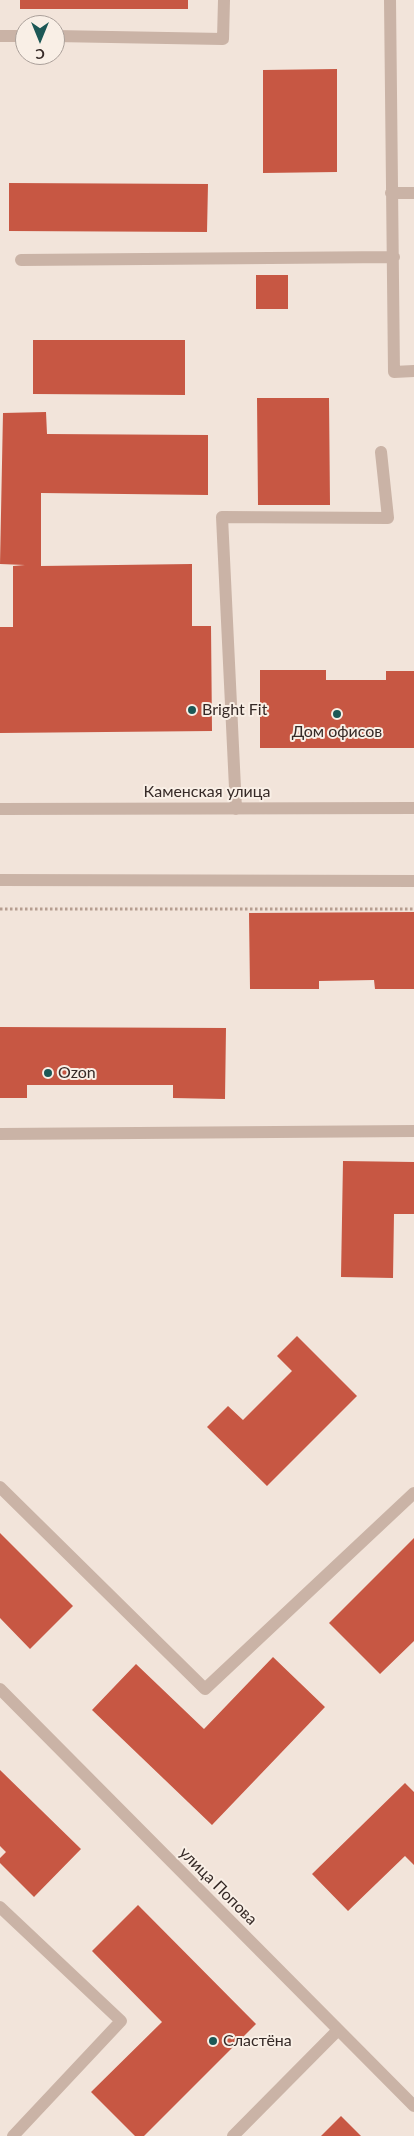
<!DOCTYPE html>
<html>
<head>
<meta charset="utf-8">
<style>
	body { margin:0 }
	#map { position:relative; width:414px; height:2136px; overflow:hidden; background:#f2e4da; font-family:Lato,sans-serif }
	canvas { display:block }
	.north { position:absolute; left:15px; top:15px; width:50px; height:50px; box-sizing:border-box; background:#f9efe6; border:1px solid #aba09a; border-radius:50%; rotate:180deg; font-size:14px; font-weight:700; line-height:20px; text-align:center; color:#362a27 }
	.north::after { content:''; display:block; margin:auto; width:18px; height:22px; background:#1c5856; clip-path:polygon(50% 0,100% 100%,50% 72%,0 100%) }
</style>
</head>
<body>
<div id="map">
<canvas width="414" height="2136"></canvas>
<div class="north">С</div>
</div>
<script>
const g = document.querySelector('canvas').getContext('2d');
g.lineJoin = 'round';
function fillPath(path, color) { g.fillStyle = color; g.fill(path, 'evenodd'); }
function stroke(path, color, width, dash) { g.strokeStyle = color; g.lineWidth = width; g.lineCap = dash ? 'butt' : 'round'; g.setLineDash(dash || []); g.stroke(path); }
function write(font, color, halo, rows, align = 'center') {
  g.font = font + ' Lato,sans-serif'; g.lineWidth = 4; g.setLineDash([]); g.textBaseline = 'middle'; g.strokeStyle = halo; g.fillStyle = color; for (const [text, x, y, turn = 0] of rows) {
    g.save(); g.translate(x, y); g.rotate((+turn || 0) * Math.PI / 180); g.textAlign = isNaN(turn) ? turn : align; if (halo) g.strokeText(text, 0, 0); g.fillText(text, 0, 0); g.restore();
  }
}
const building = new Path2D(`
	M20 0H188V9H20Z
	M337 69V172L263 173V70Z
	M9 183 208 184 207 232 9 231Z
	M256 275H288V309H256Z
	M33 340H185V395L33 394Z
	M257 398H329L330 505H258Z
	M46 412 47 434 208 435V495L41 493V566L192 564V626H211L212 731 0 733V627H13V566L25 565 0 564 3 413Z
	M260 670H326V680H386V671H414V748H260Z
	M414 912V989H375L374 980 319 981V989H250L249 913Z
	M0 1027 226 1028 225 1099 173 1098V1085H27V1098H0Z
	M343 1161 414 1162V1214H394L393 1278 341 1277Z
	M297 1336 357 1396 267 1486 207 1427 228 1406 243 1420 292 1371 277 1356Z
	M0 1533 73 1606 30 1649 0 1618Z
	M414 1538V1641L380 1674 329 1623Z
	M273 1657 325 1707 212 1825 92 1710 136 1664 204 1729Z
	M0 1770 81 1849 34 1897 0 1863V1858L6 1852 0 1846Z
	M405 1783 414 1792V1865L405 1856 348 1911 312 1874Z
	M138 1905 256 2024 144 2136H135L91 2092 162 2022 92 1951Z
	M341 2116 361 2136H321Z`);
const path = new Path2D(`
	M0 909H414`);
const minor = new Path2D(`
	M390 0 394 372 414 371
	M0 36H25
	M55 36 223 39 224 0
	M391 193H414
	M21 260 394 257
	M0 809 414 808
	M236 809 222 517 388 518 381 452
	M0 880 414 881
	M0 1134 414 1131
	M0 1487 205 1689 414 1493
	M0 1689 414 2106
	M0 1907 121 2021 13 2136
	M233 2136 338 2030`);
const markers = [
	[192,710,5,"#1c5856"],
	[337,714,5,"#1c5856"],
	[48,1073,5,"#1c5856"],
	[213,2041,5,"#1c5856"]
];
const poiNames = [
	["Bright Fit",202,710],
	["Дом офисов",337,732,"center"],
	["Ozon",58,1073],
	["Сластёна",223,2041]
];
const streetNames = [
	["Каменская улица",207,792],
	["улица Попова",218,1886,45]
];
fillPath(building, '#c75743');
stroke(path, '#b69d90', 3, [2.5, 2.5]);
stroke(minor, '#cab3a6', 12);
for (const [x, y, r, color] of markers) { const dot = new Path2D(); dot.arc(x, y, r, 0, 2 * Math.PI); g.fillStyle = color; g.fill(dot); stroke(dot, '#f9efe6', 2); }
write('16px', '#362a27', '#f9efe6', poiNames, 'left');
write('16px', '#362a27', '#f9efe6', streetNames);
</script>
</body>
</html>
